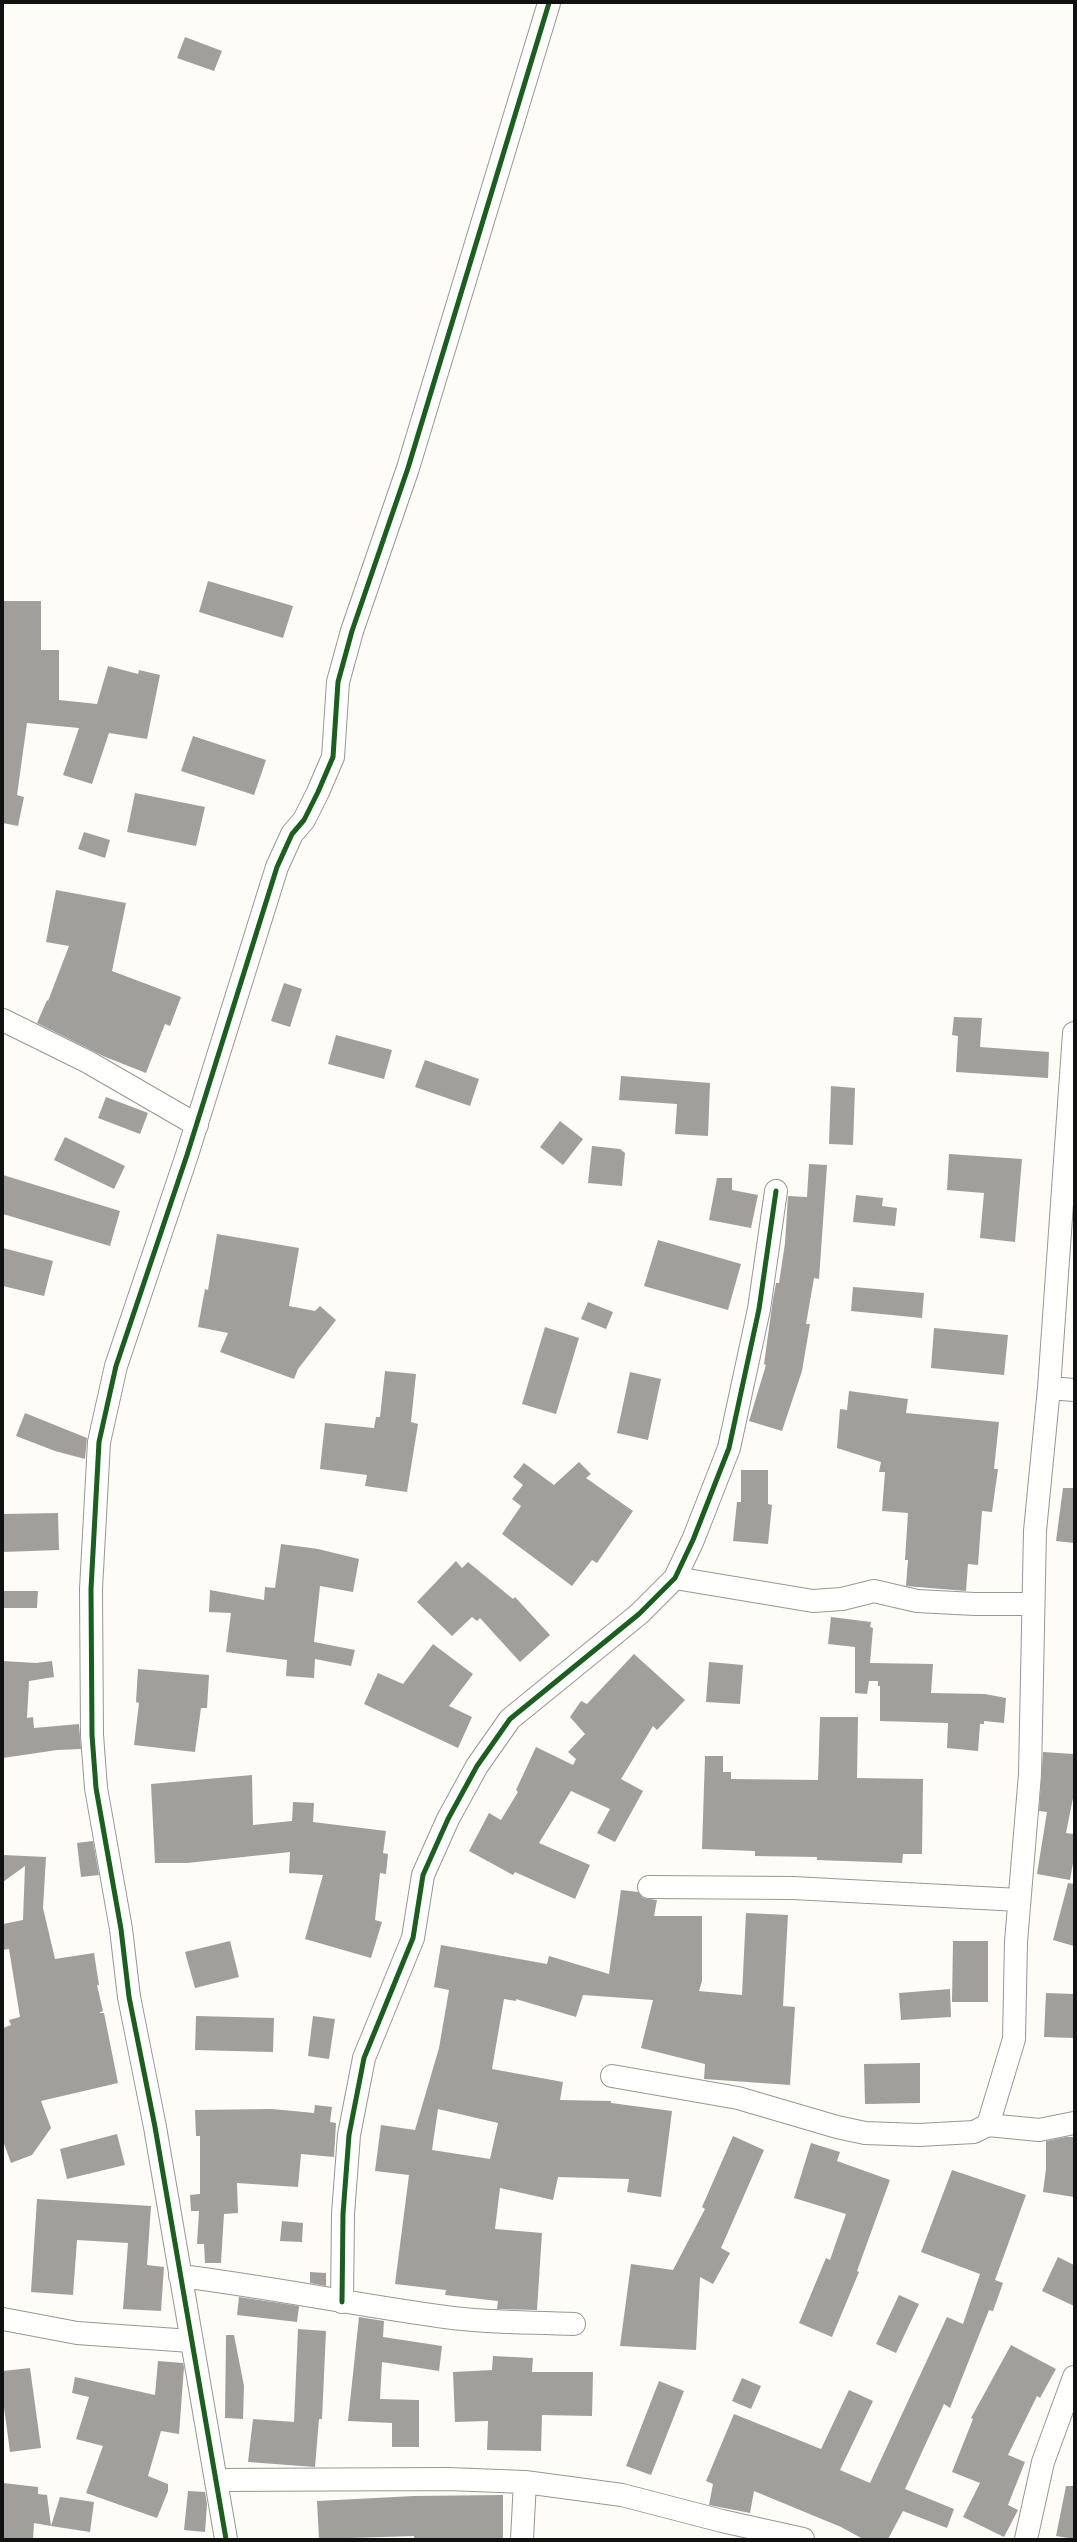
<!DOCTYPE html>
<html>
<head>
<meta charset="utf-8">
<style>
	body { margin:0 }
	#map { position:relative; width:1077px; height:2542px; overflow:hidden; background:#fdfcf7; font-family:"IBM Plex Serif",serif }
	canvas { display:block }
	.frame { position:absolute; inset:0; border:4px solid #111; pointer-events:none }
</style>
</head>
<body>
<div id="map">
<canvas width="1077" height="2542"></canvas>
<div class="frame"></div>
</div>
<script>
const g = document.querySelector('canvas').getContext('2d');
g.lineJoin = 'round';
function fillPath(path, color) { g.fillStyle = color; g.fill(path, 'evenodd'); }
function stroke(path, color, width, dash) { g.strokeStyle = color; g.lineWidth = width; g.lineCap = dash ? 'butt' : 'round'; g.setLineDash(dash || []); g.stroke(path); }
const building = new Path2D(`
	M185 37 222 51 214 71 177 58Z
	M208 581 293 606 283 638 199 612Z
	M3 601H41V650H59V700L97 704 108 666 138 674 139 670 160 675 147 739 109 733 92 784 63 775 79 728 27 723 17 795 24 797 18 826 3 823Z
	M193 736 266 760 254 795 181 771Z
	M135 793 205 807 196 846 127 832Z
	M84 832 110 840 105 858 78 849Z
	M56 890 126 903 112 971 181 997 170 1026 165 1024 146 1073 103 1056 37 1023 47 1000 48 1001 69 946 46 942Z
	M284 983 302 989 290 1027 271 1021Z
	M954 1017 982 1018 980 1047 1049 1052 1048 1078 956 1072 958 1036 952 1035Z
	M336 1035 392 1050 384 1079 328 1064Z
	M425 1060 479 1079 470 1106 415 1087Z
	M621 1076 710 1083 708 1136 675 1134 677 1104 619 1100Z
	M831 1086 855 1088 853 1145 829 1144Z
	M106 1097 148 1113 140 1134 98 1118Z
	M560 1121 583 1139 563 1165 540 1147Z
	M65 1137 125 1166 114 1189 54 1160Z
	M592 1146 620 1149 625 1153 622 1186 588 1183Z
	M949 1154 1022 1159 1015 1242 980 1238 984 1193 947 1190Z
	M809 1164 827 1165 819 1279 814 1278 806 1324H810L802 1371 782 1431 749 1421 766 1365 764 1364 773 1299 776 1283H779L785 1243 788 1196 807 1197Z
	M3 1175 120 1211 110 1246 3 1214Z
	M717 1178H732V1190L758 1195 751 1228 709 1220Z
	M856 1195 883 1198 882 1206 897 1208 895 1226 853 1222Z
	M217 1234 299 1248 289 1306 315 1311 320 1306 336 1320 298 1369 294 1379 220 1352 228 1333 198 1327 205 1289 208 1290Z
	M658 1240 741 1264 728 1310 644 1286Z
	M3 1248 53 1261 44 1296 3 1286Z
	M853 1287 924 1293 922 1318 851 1311Z
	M588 1302 613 1312 606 1329 581 1319Z
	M545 1327 579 1338 556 1414 522 1404Z
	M934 1328 1008 1335 1004 1375 931 1368Z
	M385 1371 416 1374 411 1422 418 1424 407 1492 365 1486 367 1475 320 1469 325 1423 374 1428 376 1417H380Z
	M630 1372 661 1379 648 1440 617 1433Z
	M849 1391 908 1399 906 1413 999 1422 994 1469H998L992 1512 982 1511 978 1565 968 1564 966 1591 906 1586 908 1560H905L908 1513 882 1511 885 1472H879L881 1462 837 1448 840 1409 847 1410Z
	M25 1413 87 1438 85 1459 55 1451 16 1436Z
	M579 1462 591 1474 586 1478 633 1511 597 1563 592 1560 572 1586 502 1534 521 1506 512 1499 523 1485 513 1477 524 1463 554 1485Z
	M741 1470H768V1504L772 1505 768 1544 733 1541 737 1502H741Z
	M1063 1488H1074V1543L1056 1541Z
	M58 1513 59 1550 3 1552V1514Z
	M281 1544 318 1549 359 1559 353 1592 320 1586 314 1642 355 1650 351 1666 315 1659 314 1678 286 1676 287 1660 226 1652 231 1613 209 1612 210 1590 264 1600 265 1587 275 1588Z
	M456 1561 462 1568 468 1562 513 1599 515 1597 550 1635 520 1662 480 1618 477 1621 472 1617 452 1636 417 1602Z
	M3 1591H38L37 1608H3Z
	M831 1617 871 1622 870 1627 873 1628 870 1663 933 1664 931 1693 985 1694 1006 1698 1004 1723 984 1721V1724H980L978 1751 947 1748 948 1723 880 1721V1686H878V1681H869L867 1694 855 1693V1647L828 1644Z
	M433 1644 473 1674 449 1706 472 1717 458 1748 364 1704 378 1673 403 1684Z
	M634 1654 685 1700 657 1730 653 1726 621 1779 643 1791 615 1842 597 1833 610 1809 571 1791 539 1843 590 1865 575 1899 515 1872 513 1875 469 1851 489 1813 501 1820 518 1792 516 1790 536 1747 573 1765 576 1759 568 1752 585 1734 570 1717 581 1701 587 1704Z
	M3 1661 36 1663 52 1661 54 1677 29 1681 27 1718 33 1717 34 1728 79 1724 81 1749 57 1750 3 1758Z
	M709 1662 743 1665 740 1704 706 1702Z
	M138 1669 209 1675 207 1708H201L195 1752 134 1745 139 1703 136 1702Z
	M820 1717H858L857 1778 923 1779 922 1854H903L902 1863 817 1860V1857L755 1856V1851L702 1849 705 1756H723V1772H731V1779L818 1780Z
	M1043 1752 1074 1754V1793L1066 1833 1074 1834V1857L1070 1880 1037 1874 1047 1812 1039 1811Z
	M252 1775 253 1825 292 1821 293 1802 314 1803 313 1822 386 1831 383 1853 388 1854 386 1874 380 1873 375 1920 382 1922 371 1958 305 1939 323 1875 289 1873 290 1852 187 1863H155L151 1784Z
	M93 1841 99 1875 81 1877 77 1843Z
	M3 1855 46 1857 43 1908 55 1959 94 1953 99 1985H97L103 2011 99 2013H104L118 2083 41 2101 51 2128 32 2155 11 2163 3 2141V2028L11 2025 9 2020 20 2017 9 1949 3 1950V1924L23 1920 25 1866 3 1882Z
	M1068 1883 1074 1884V1946L1053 1940Z
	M621 1890 638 1892 643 1898 657 1900 654 1916H702V1981L699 1991 742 1995 746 1913 788 1915 783 2006 795 2007 790 2085 704 2079 705 2064 641 2048 653 2000 583 1995 576 2017 516 1999V2001L504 1999 492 2069 563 2082 560 2100 611 2101V2103L672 2111 661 2197 627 2192 629 2179 558 2177 553 2200 500 2188 495 2229 542 2233 537 2310 497 2309 498 2301 445 2295 446 2290 395 2284 409 2175 375 2171 381 2125 415 2130 439 2048 449 1990 434 1987 441 1945 547 1964 549 1956 609 1974ZM438 2109 498 2123 490 2159 432 2150Z
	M230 1941 239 1977 195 1988 185 1952Z
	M953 1941H988V2002H952Z
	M950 1989 951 2017 901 2020 899 1993Z
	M1046 1993 1074 1994V2038L1044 2037Z
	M196 2016 274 2018 273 2052 195 2050Z
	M313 2016 335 2019 329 2059 308 2056Z
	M920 2063V2103L865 2104 864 2064Z
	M315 2105 332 2107 330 2122 336 2123 334 2157 301 2154 298 2187 237 2183 238 2213 224 2214 221 2263H205L204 2244H197L199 2211H191L190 2195 200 2194V2136H196L195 2110 272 2109 314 2113Z
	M117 2134 125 2165 67 2179 60 2149Z
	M733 2136 764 2150 721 2248 730 2253 713 2284 700 2277 696 2350 620 2346 631 2264 673 2270 705 2209 702 2207Z
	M1066 2137H1074V2197L1043 2192 1046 2169V2141Z
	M811 2143 840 2152 837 2161 890 2180 857 2271 859 2272 832 2337 799 2323 826 2258 830 2260 846 2214 794 2198Z
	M952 2170 1026 2195 995 2280 1003 2283 993 2311 989 2310 950 2408 944 2404 905 2489 954 2509 947 2528 903 2511 888 2539H863L841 2527 754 2491 750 2513 709 2505 713 2484 706 2481 734 2414 821 2449 849 2390 873 2401 840 2470 870 2483 947 2317 963 2324 980 2274 921 2252Z
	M37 2199 151 2206 147 2265 164 2267 161 2311 123 2309 128 2243 77 2240 73 2295 31 2292Z
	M282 2221 303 2223 302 2242 280 2241Z
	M1058 2257 1074 2265V2306L1042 2291Z
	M310 2272 326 2273V2286L310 2283Z
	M899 2295 919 2304 896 2353 876 2344Z
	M239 2297 299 2306 297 2322 237 2315Z
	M359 2317 384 2321 383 2337 442 2346 439 2371 382 2362 380 2399 419 2400V2447H392V2423L348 2421Z
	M298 2329 326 2331 322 2419H319L315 2467 248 2462 253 2419 294 2422Z
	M226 2335H234L244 2386 243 2419 225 2418Z
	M1011 2345 1056 2369 1040 2398 1037 2396 1008 2455 1025 2462 1008 2505 1018 2510 1004 2537 963 2517 980 2483 952 2472 973 2419 971 2418Z
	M493 2356 533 2358 532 2372H593L592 2416 542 2415 541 2451 487 2450 488 2421 455 2422 453 2372 492 2370Z
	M158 2361 183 2363 184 2367 179 2434 161 2431 148 2476 168 2484V2491L157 2518 86 2493 103 2446 76 2439 89 2397 72 2393 75 2377 155 2395Z
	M30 2368 41 2448 10 2452 3 2400V2371Z
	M742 2378 761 2386 751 2409 732 2401Z
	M659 2381 684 2391 651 2475 626 2466Z
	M3 2483 38 2487V2494L47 2495 51 2526 34 2523 33 2539H3Z
	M1066 2486H1074V2539L1056 2536Z
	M188 2491 205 2492 207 2504 205 2532 184 2530Z
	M503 2495V2538L414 2539V2536L319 2539 317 2501 414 2496Z
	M60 2497 94 2502 90 2532 51 2526Z`);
const minor = new Path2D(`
	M3 1020 88 1062 197 1125
	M1049 1388 1074 1390
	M675 1578 813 1601 842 1599 874 1591 917 1601 975 1604H1032
	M649 1887 793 1888 1019 1900
	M612 2076 738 2098 837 2127 865 2133 919 2135 974 2132 988 2125 1039 2130 1074 2123
	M988 2125 1014 2039 1016 1942 1030 1774 1035 1531 1049 1388 1074 1033
	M180 2276C271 2287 361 2306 453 2318 493 2323 534 2322 574 2324
	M342 2302 343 2214 349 2135 364 2058 413 1938 423 1875 448 1819 477 1766 510 1719 639 1614 675 1578 693 1540 729 1448 759 1309 776 1191
	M3 2319 77 2333 191 2341
	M216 2480 448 2479 525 2482 622 2495 722 2521 803 2539
	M226 2539 155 2127 129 1997 121 1929 96 1788 92 1735 91 1589 99 1442 116 1366 187 1155 277 867 292 834 304 820 318 792 333 757 338 682 352 631 408 468 549 3
	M522 2539 525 2482
	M1026 2539 1043 2462 1074 2377`);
const cycleway = new Path2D(`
	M342 2302 343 2214 349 2135 364 2058 413 1938 423 1875 448 1819 477 1766 510 1719 639 1614 675 1578 693 1540 729 1448 759 1309 776 1191
	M226 2539 155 2127 129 1997 121 1929 96 1788 92 1735 91 1589 99 1442 116 1366 187 1155 277 867 292 834 304 820 318 792 333 757 338 682 352 631 408 468 549 3`);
fillPath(building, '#a19f9c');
stroke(minor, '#979795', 24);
stroke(minor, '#fffffe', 22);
stroke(cycleway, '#1b5e20', 5);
</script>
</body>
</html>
